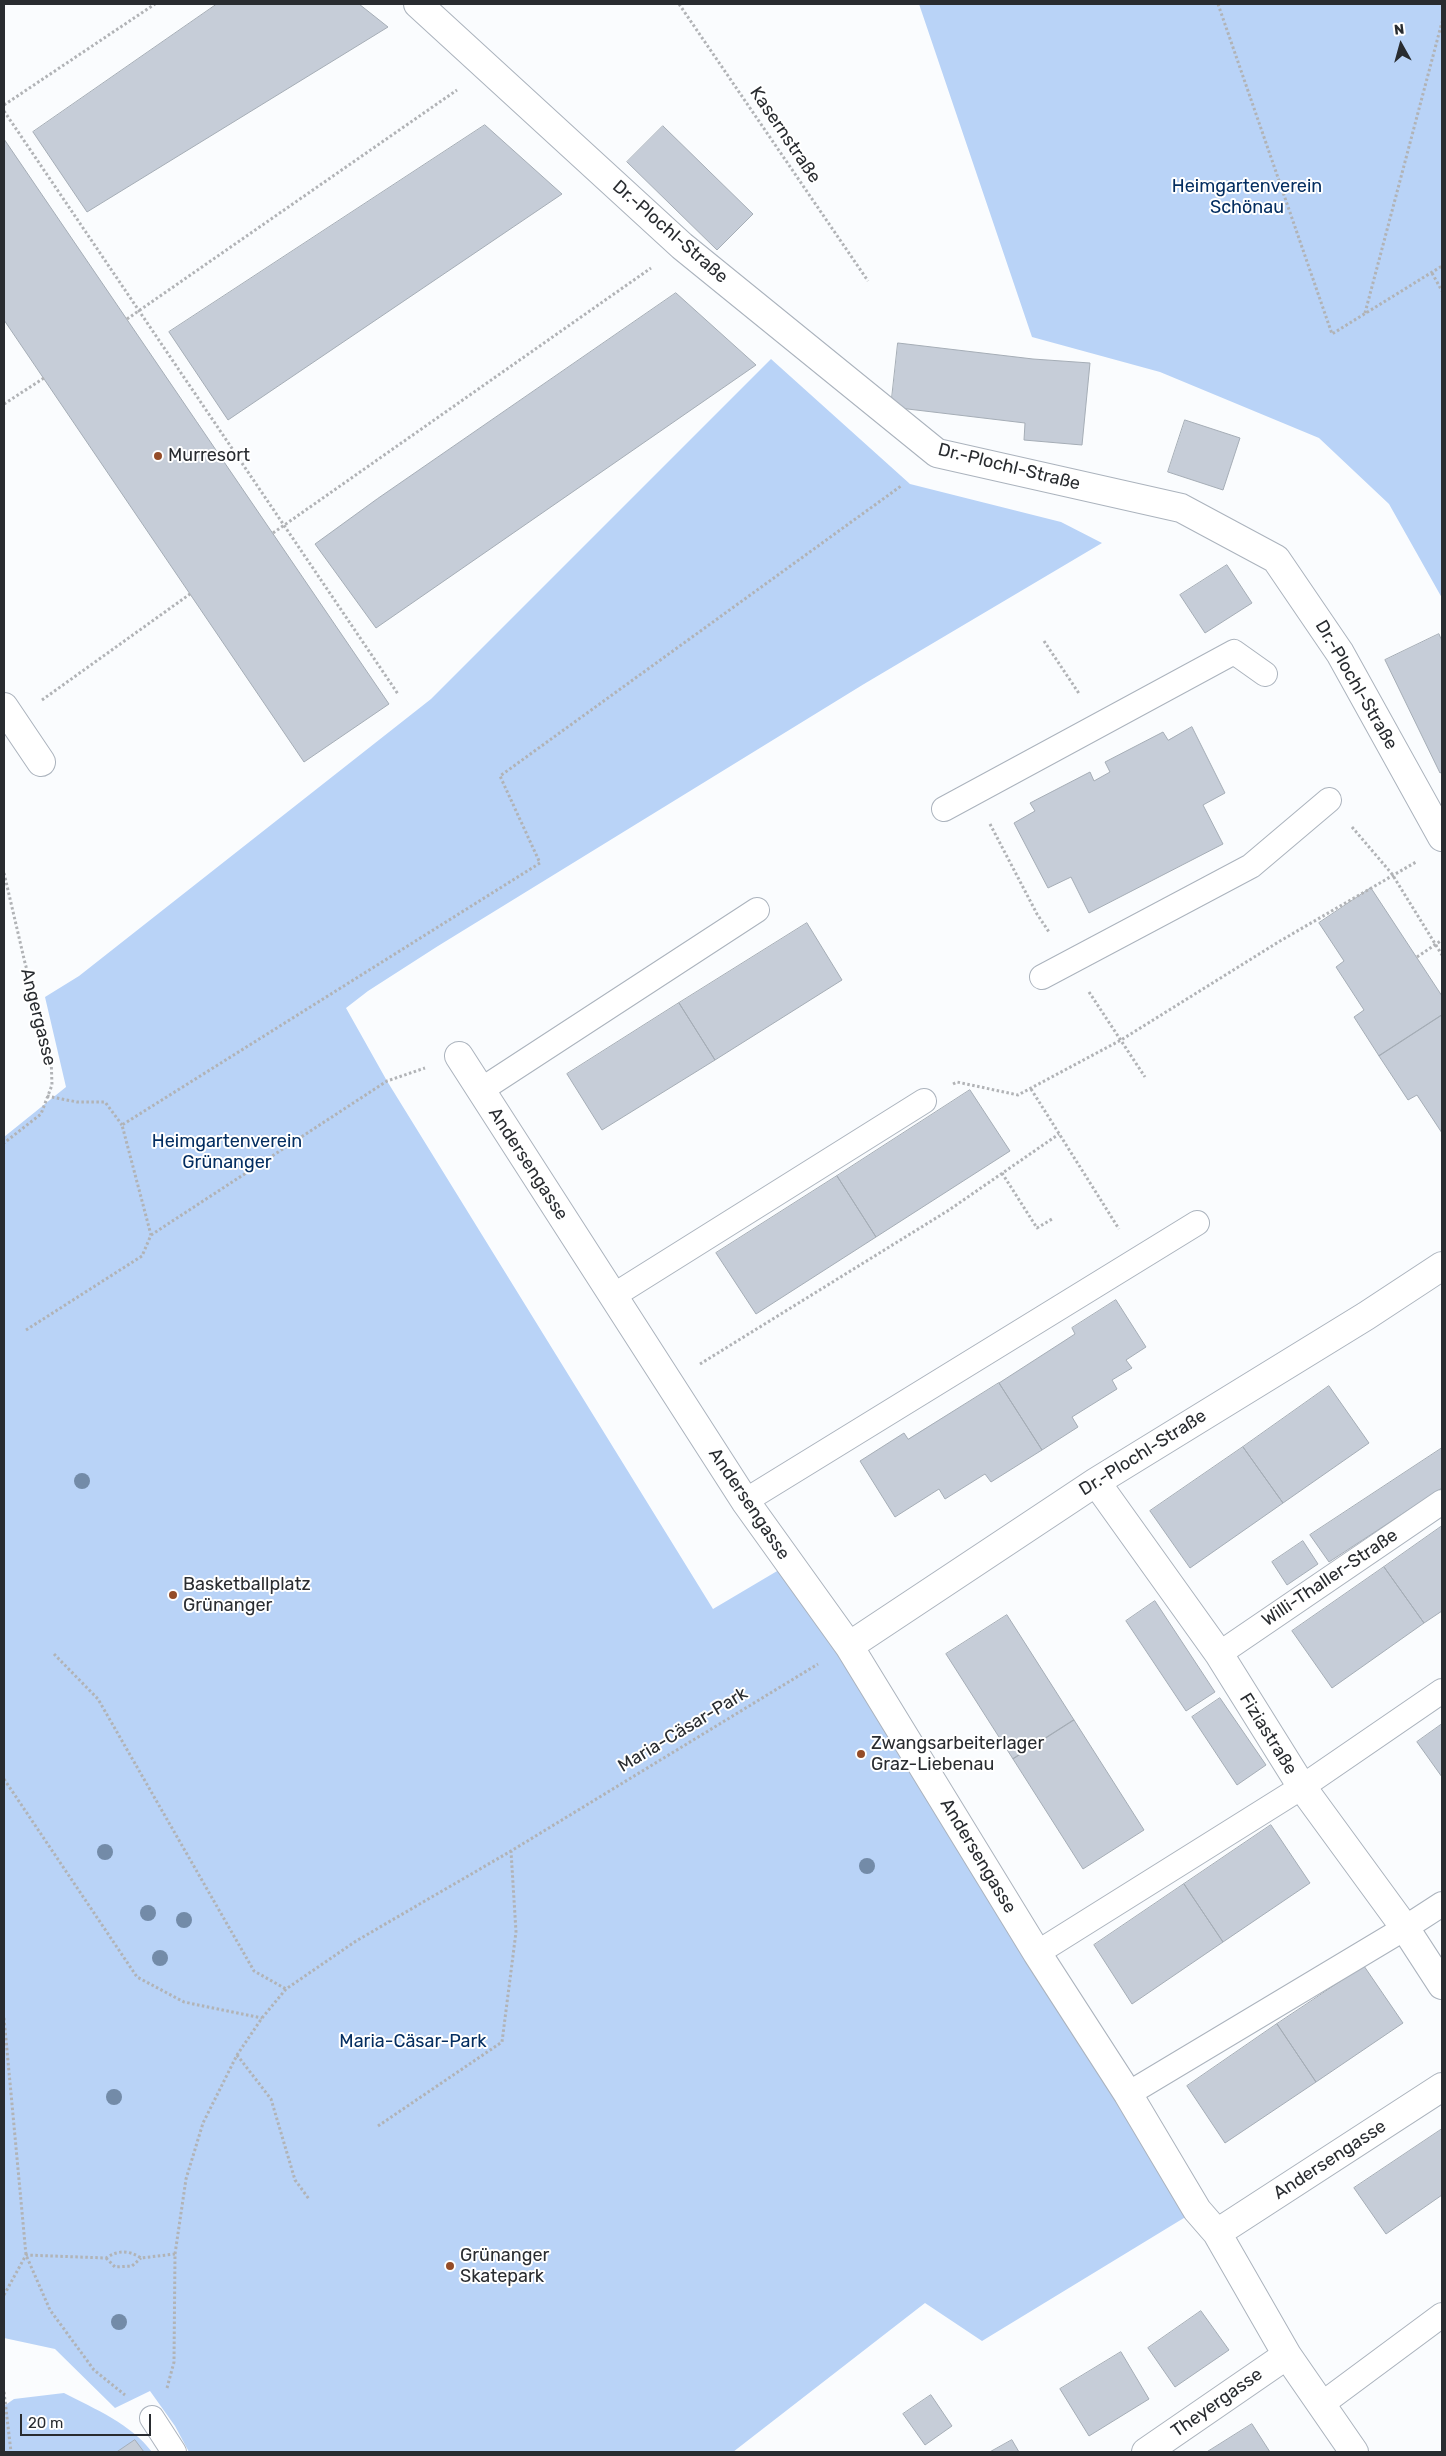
<!DOCTYPE html>
<html>
<head>
<meta charset="utf-8">
<style>
	body { margin:0 }
	#map { position:relative; width:1446px; height:2456px; overflow:hidden; background:#fafcfe; font-family:Rubik,sans-serif }
	canvas { display:block }
	.frame { position:absolute; inset:0; border:5px solid #292c30; pointer-events:none }
	.north { position:absolute; left:1376px; top:20px; width:50px; height:50px; -webkit-text-stroke:4px #fff; paint-order:stroke; rotate:353deg; font-size:14px; font-weight:700; line-height:20px; text-align:center; color:#292c30 }
	.north::after { content:''; display:block; margin:auto; width:18px; height:22px; background:#292c30; clip-path:polygon(50% 0,100% 100%,50% 72%,0 100%) }
	.scale { position:absolute; left:20px; top:2414px; width:131px; height:22px; box-sizing:border-box; border:2px solid #292c30; border-top:0; padding-left:6px; font-size:15px; line-height:18px; white-space:nowrap; color:#292c30; -webkit-text-stroke:4px #fff; paint-order:stroke }
</style>
</head>
<body>
<div id="map">
<canvas width="1446" height="2456"></canvas>
<div class="frame"></div>
<div class="north">N</div>
<div class="scale">20 m</div>
</div>
<script>
const g = document.querySelector('canvas').getContext('2d');
g.lineJoin = 'round';
function fillPath(path, color) { g.fillStyle = color; g.fill(path, 'evenodd'); }
function stroke(path, color, width, dash) { g.strokeStyle = color; g.lineWidth = width; g.lineCap = dash ? 'butt' : 'round'; g.setLineDash(dash || []); g.stroke(path); }
function write(font, color, halo, rows, align = 'center') {
  g.font = font + ' Rubik,sans-serif'; g.lineWidth = 4; g.setLineDash([]); g.textBaseline = 'middle'; g.strokeStyle = halo; g.fillStyle = color; for (const [text, x, y, turn = 0] of rows) {
    g.save(); g.translate(x, y); g.rotate((+turn || 0) * Math.PI / 180); g.textAlign = isNaN(turn) ? turn : align; if (halo) g.strokeText(text, 0, 0); g.fillText(text, 0, 0); g.restore();
  }
}
const green = new Path2D(`
	M919 4H1442V598L1389 504 1319 438 1160 372 1032 337Z
	M771 359 910 484 1061 522 1102 543 864 684 438 946 368 991 346 1008 387 1081 713 1609 789 1564 1197 2210 982 2341 925 2303 733 2452H189L175 2426 150 2391 115 2408 55 2349 4 2338V1137L66 1087 45 997 79 976 431 699Z
	M64 2393C95 2409 131 2424 152 2452H4V2406L14 2399Z`);
const building = new Path2D(`
	M217 4H359L388 27 87 212 33 132Z
	M485 125 562 194 228 420 169 332Z
	M663 126 753 214 717 250 627 162Z
	M4 139 389 704 304 762 4 320Z
	M676 293 756 365 376 628 315 544 377 499Z
	M898 343 1033 359 1090 363 1082 445 1024 440 1025 423 891 407Z
	M1185 420 1240 438 1223 490 1168 472Z
	M1227 565 1252 603 1205 633 1180 595Z
	M1439 634 1442 641V772L1440 773 1385 660Z
	M1192 727 1225 793 1203 805 1223 844 1089 913 1071 877 1048 888 1014 823 1035 811 1030 803 1090 772 1094 781 1110 772 1105 762 1163 732 1168 740Z
	M1371 888 1442 996V1015L1379 1056 1354 1017 1364 1010 1336 967 1344 961 1319 923Z
	M807 923 842 980 715 1060 679 1003Z
	M679 1003 715 1060 602 1130 567 1074Z
	M1442 1015V1133L1417 1095 1408 1100 1379 1056Z
	M970 1090 1010 1151 876 1237 837 1176Z
	M837 1176 876 1237 756 1314 716 1253Z
	M1116 1300 1146 1347 1126 1360 1132 1368 1112 1380 1117 1389 1072 1417 1078 1427 1042 1450 999 1383 1075 1334 1072 1328Z
	M999 1383 1042 1450 991 1482 985 1474 945 1499 939 1489 895 1517 860 1461 904 1433 908 1439Z
	M1329 1386 1369 1443 1283 1503 1243 1447Z
	M1243 1447 1283 1503 1190 1568 1150 1511Z
	M1442 1448V1488L1329 1562 1310 1535Z
	M1442 1526V1611L1424 1623 1384 1567Z
	M1303 1541 1318 1564 1287 1585 1272 1562Z
	M1384 1567 1424 1623 1332 1688 1292 1631Z
	M1155 1601 1215 1692 1186 1711 1126 1621Z
	M1007 1615 1074 1720 1013 1759 946 1654Z
	M1220 1698 1266 1765 1237 1785 1192 1717Z
	M1074 1720 1144 1830 1083 1869 1013 1759Z
	M1442 1724V1777L1417 1742Z
	M1271 1825 1310 1883 1223 1942 1184 1884Z
	M1184 1884 1223 1942 1132 2004 1094 1945Z
	M1364 1966 1403 2023 1316 2082 1277 2024Z
	M1277 2024 1316 2082 1225 2143 1187 2086Z
	M1442 2129V2195L1386 2234 1354 2188Z
	M1201 2311 1229 2350 1175 2387 1148 2348Z
	M1121 2352 1149 2399 1089 2436 1060 2389Z
	M931 2395 952 2426 925 2445 903 2414Z
	M1252 2424 1270 2452H1207Z
	M135 2440 144 2452H117Z
	M1012 2440 1019 2452H990Z`);
const path = new Path2D(`
	M679 4 868 281
	M1218 4 1332 334 1442 266
	M4 105 155 4
	M4 111 398 694
	M1432 273 1442 291
	M1365 313 1442 22
	M127 319 457 90
	M4 404 44 378
	M273 533 651 268
	M1044 641 1080 695
	M42 700 190 594
	M990 824 1037 914 1049 932
	M1352 827 1392 874 1442 955
	M4 873 25 963 51 1056 52 1085 41 1114 4 1143
	M1417 957 1442 940
	M1089 992 1145 1077
	M953 1084 957 1082 1018 1095 1121 1040 1280 941 1416 862
	M1031 1089 1119 1229
	M47 1096 77 1102H105L122 1125
	M1002 1173 1037 1228 1052 1219
	M151 1235 387 1081 425 1068
	M26 1330 142 1256 151 1235 122 1125 540 863 500 776 901 486
	M700 1364 949 1210 1059 1134
	M54 1654 98 1699 254 1971 286 1989
	M4 1779 137 1977 184 2002 262 2018
	M4 2018 26 2255 50 2310 94 2370 125 2395
	M237 2055 271 2099 295 2180 309 2199
	M378 2126 502 2042 516 1932 511 1851
	M106 2258 115 2267 132 2266 141 2258
	M4 2295 26 2255 106 2258C118 2250 129 2250 141 2258L175 2254
	M167 2388 174 2362 175 2254 186 2179 203 2123 237 2055 262 2018 286 1989 356 1941 511 1851 818 1664
	M4 2392 11 2452`);
const service = new Path2D(`
	M944 809 1234 652 1265 674
	M1042 977 1251 866 1329 800
	M481 1090 757 910
	M613 1296 924 1101
	M745 1501 1197 1223
	M1219 1654 1442 1502
	M1037 1953 1302 1787 1442 1691
	M1128 2094 1405 1928 1442 1904
	M1322 2404 1442 2315
	M152 2418 174 2452`);
const minor = new Path2D(`
	M418 4 682 246 937 453 1181 508 1276 559 1340 653 1442 837
	M4 707 41 762
	M459 1056 745 1501 849 1646 1037 1953 1128 2094 1197 2210 1217 2233 1287 2355 1354 2452
	M1096 1482 1219 1654 1302 1787 1405 1928 1442 1985
	M849 1646 1096 1482 1366 1316 1442 1266
	M1217 2233 1442 2087
	M1146 2452 1287 2355`);
const trees = [
	[82,1481],
	[105,1852],
	[867,1866],
	[148,1913],
	[184,1920],
	[160,1958],
	[114,2097],
	[119,2322]
];
const markers = [
	[158,456,5,"#944c28"],
	[173,1595,5,"#944c28"],
	[861,1754,5,"#944c28"],
	[450,2266,5,"#944c28"]
];
const streetNames = [
	["Kasernstraße",785,135,56],
	["Dr.-Plochl-Straße",670,232,41],
	["Dr.-Plochl-Straße",1009,467,14],
	["Dr.-Plochl-Straße",1356,685,60],
	["Angergasse",38,1017,76],
	["Andersengasse",528,1164,57],
	["Dr.-Plochl-Straße",1143,1453,-32],
	["Andersengasse",749,1504,56],
	["Willi-Thaller-Straße",1330,1578,-34],
	["Maria-Cäsar-Park",683,1730,-31],
	["Fiziastraße",1268,1734,58],
	["Andersengasse",978,1856,59],
	["Andersengasse",1330,2160,-33],
	["Theyergasse",1217,2403,-35]
];
const parkNames = [
	["Heimgartenverein",1247,187],
	["Schönau",1247,208],
	["Heimgartenverein",227,1142],
	["Grünanger",227,1163],
	["Maria-Cäsar-Park",413,2042]
];
const poiNames = [
	["Murresort",168,456],
	["Basketballplatz",183,1585],
	["Grünanger",183,1606],
	["Zwangsarbeiterlager",871,1744],
	["Graz-Liebenau",871,1765],
	["Grünanger",460,2256],
	["Skatepark",460,2277]
];
fillPath(green, '#b9d3f7');
fillPath(building, '#c6cdd8');
stroke(building, '#a5adb6', 1);
stroke(service, '#abb3bd', 26);
stroke(minor, '#abb3bd', 30);
stroke(path, '#b1b3b6', 3, [2.5, 2.5]);
stroke(service, '#fff', 24);
stroke(minor, '#fff', 28);
g.fillStyle = '#738ba8';
for (const [x, y] of trees) { g.beginPath(); g.arc(x, y, 8, 0, 2 * Math.PI); g.fill(); }
for (const [x, y, r, color] of markers) { const dot = new Path2D(); dot.arc(x, y, r, 0, 2 * Math.PI); g.fillStyle = color; g.fill(dot); stroke(dot, '#fff', 2); }
write('18px', '#292c30', '#fff', streetNames);
write('18px', '#042e61', '#fff', parkNames);
write('18px', '#292c30', '#fff', poiNames, 'left');
</script>
</body>
</html>
